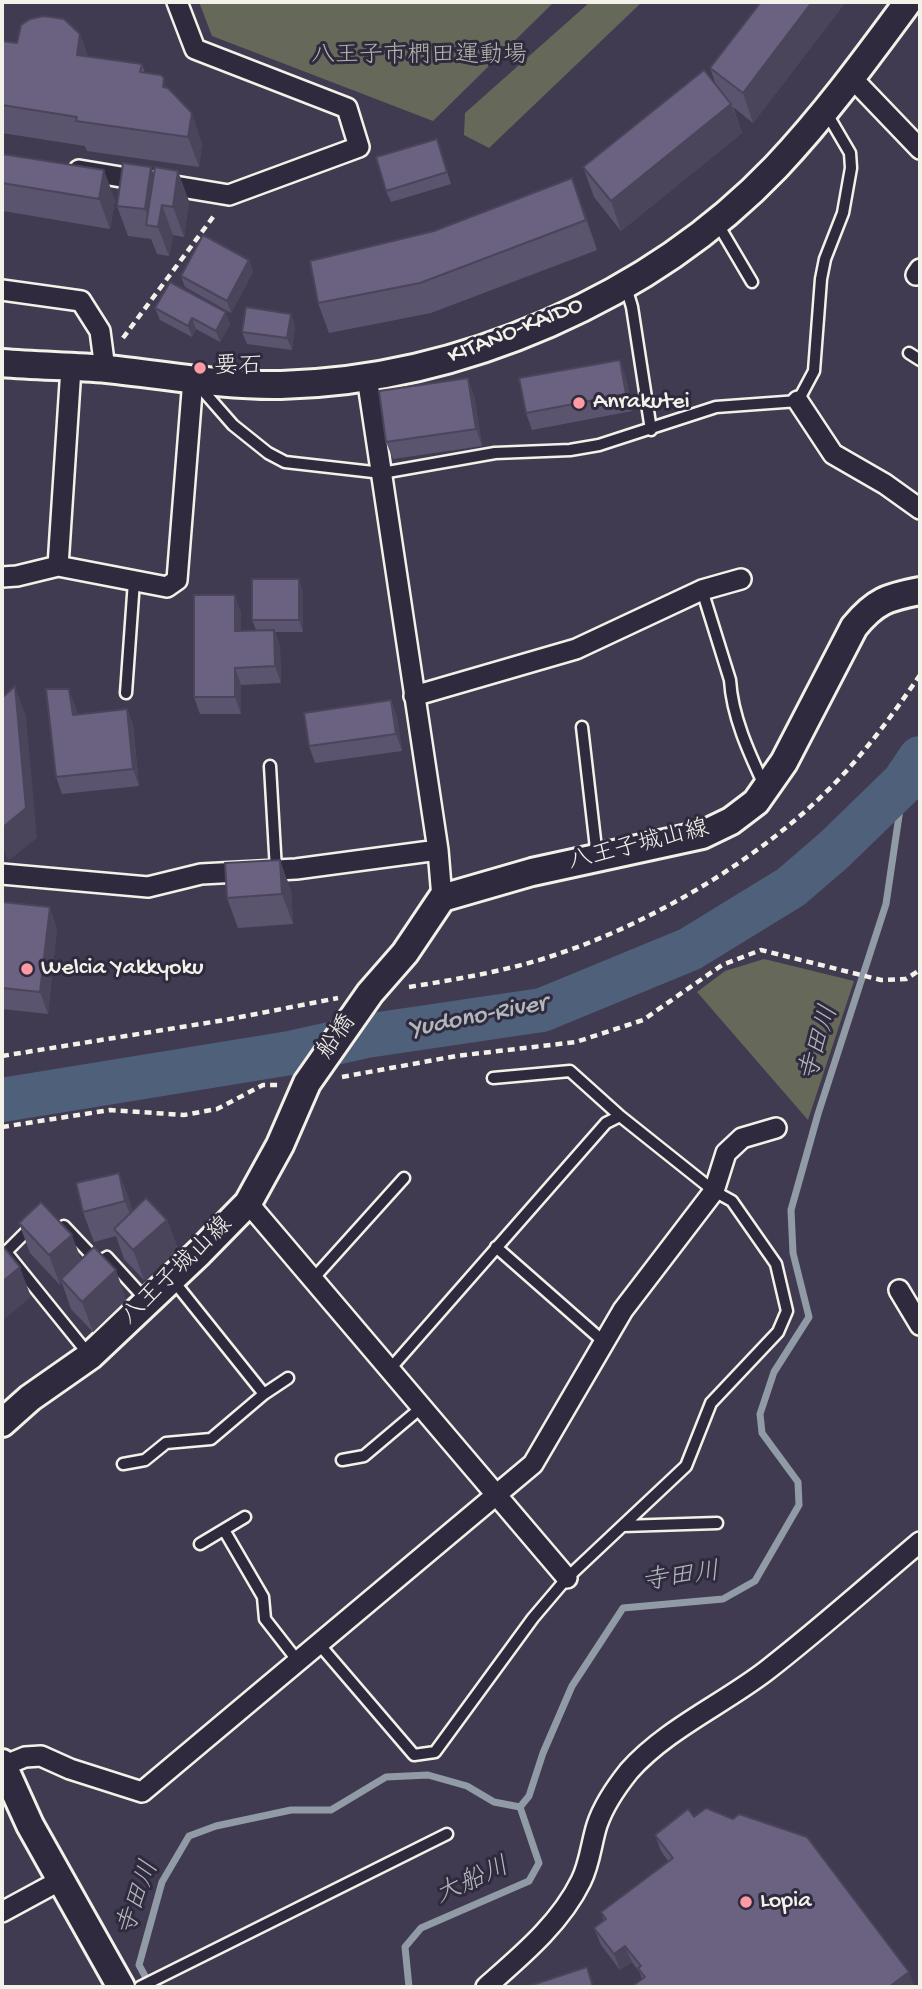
<!DOCTYPE html>
<html>
<head>
<meta charset="utf-8">
<style>
	body { margin:0 }
	#map { position:relative; width:922px; height:1989px; overflow:hidden; background:#413b51; font-family:"Gochi Hand",sans-serif }
	canvas { display:block }
	.frame { position:absolute; inset:0; border:4px solid #f4f1e8; pointer-events:none }
</style>
</head>
<body>
<div id="map">
<canvas width="922" height="1989"></canvas>
<div class="frame"></div>
</div>
<script>
const g = document.querySelector('canvas').getContext('2d');
g.lineJoin = 'round';
function fillPath(path, color) { g.fillStyle = color; g.fill(path, 'evenodd'); }
function stroke(path, color, width, dash) { g.strokeStyle = color; g.lineWidth = width; g.lineCap = dash ? 'butt' : 'round'; g.setLineDash(dash || []); g.stroke(path); }
function write(font, color, halo, rows, align = 'center') {
  g.font = font + ' "Gochi Hand","Klee One",sans-serif'; g.lineWidth = 6; g.setLineDash([]); g.textBaseline = 'middle'; g.strokeStyle = halo; g.fillStyle = color; for (const [text, x, y, turn = 0] of rows) {
    g.save(); g.translate(x, y); g.rotate((+turn || 0) * Math.PI / 180); g.textAlign = isNaN(turn) ? turn : align; if (halo) g.strokeText(text, 0, 0); g.fillText(text, 0, 0); g.restore();
  }
}
const green = new Path2D(`
	M199 2H554L433 121 212 36Z
	M590 2H642L489 148 464 135 465 113Z
	M764 959 854 981 808 1120 697 992 725 971Z`);
const stream = new Path2D(`
	M151 1987 139 1965 162 1882 189 1836 216 1826 291 1810H331L386 1777 428 1775 467 1786 494 1802 520 1807 529 1796 543 1753 572 1686 623 1608 723 1599 755 1581 799 1505 798 1482 762 1433 760 1414 774 1372 809 1317 793 1253 791 1210 818 1114 886 904 904 782
	M409 1987 405 1947 421 1928 529 1881 539 1863 520 1807`);
const river = new Path2D(`
	M2 1100 290 1053 366 1036 542 1010 690 949 791 887 834 850 904 782 920 758`);
const path = new Path2D(`
	M123 338 216 213
	M409 987C458 979 507 971 555 955 658 921 776 850 849 768 875 739 898 707 920 675
	M2 1056 225 1020 338 998
	M342 1077 456 1056 576 1042 643 1020 722 965 761 950 881 980 906 979 920 970
	M2 1127 110 1110 184 1115 217 1109 263 1085H281`);
const lane = new Path2D(`
	M716 221 752 282
	M626 287 632 307 651 430
	M909 353 920 360
	M198 385 233 425 268 453 285 462 382 473 495 453 570 450 599 445 716 407 798 401 814 371 821 279 825 259 843 213 851 168 850 153 826 112
	M702 590 730 680C732 716 749 753 764 785
	M126 693 134 581
	M582 727 597 857
	M270 766 276 870
	M493 1078 570 1071 620 1116
	M64 1226 98 1262 107 1257 146 1300
	M30 1228 6 1252 90 1356
	M496 1247 604 1342
	M172 1279 264 1394
	M313 1279 404 1178
	M342 1460 364 1456 422 1407
	M123 1464 145 1460 166 1443 211 1439 264 1394 288 1378
	M623 1526 717 1523
	M224 1530 263 1597 265 1619 297 1660
	M200 1544 245 1517
	M318 1643 414 1755 435 1752 533 1618 567 1578 686 1466 711 1403 778 1332 787 1311 776 1264 732 1201 714 1191 620 1116 606 1123 390 1369
	M140 1987 447 1834`);
const street = new Path2D(`
	M852 78 920 149
	M79 170 229 195 359 147 347 108 195 49 177 2
	M916 275 920 269
	M2 290 81 301 100 331 105 369
	M367 377 438 850 442 898
	M798 401 833 454 885 484 920 509
	M58 566 167 587 177 580 193 379
	M2 577 17 576 58 566 71 368
	M414 696 576 649 702 590 741 579
	M2 874 148 887 201 874 296 869 438 850
	M248 1203 567 1578
	M899 1290 920 1325
	M3 1766 25 1757 41 1756 70 1769 142 1792 533 1464 623 1310 714 1191 726 1153 742 1138 776 1128
	M2 1912 61 1880
	M486 1987C521 1956 560 1924 581 1881 590 1863 591 1844 597 1825 603 1807 617 1786 629 1771 665 1730 723 1704 766 1671 819 1630 869 1585 920 1542`);
const secondary = new Path2D(`
	M2 363C37 366 72 366 107 369 165 375 223 386 281 385 461 380 651 298 776 167 825 115 866 59 908 2
	M2 1423 30 1398 90 1356 199 1253 248 1203 280 1145 307 1083 370 993 405 953 442 898 532 872 702 835 731 821 756 802 784 762 854 627C875 601 888 597 920 591
	M2 1763 30 1825 121 1987`);
const wall = new Path2D(`
	M761 2H843L844 4 753 123 733 107 742 133 621 231 594 197 583 167 716 85 710 68Z
	M80 34 88 57 142 64 145 73 168 88 202 143 199 167 87 151 85 146 2 133V41L17 43Z
	M437 139 451 184 391 202 386 191Z
	M2 154 115 200 110 229 3 211 2 208Z
	M151 167 154 174 189 201 184 237 173 235 169 256 157 254 151 239 128 236 117 206Z
	M583 207 597 250 431 313 329 333 318 303Z
	M249 260 253 272 231 313 185 287 181 276Z
	M155 308 230 324 220 342 196 329 192 337 160 320Z
	M295 325 292 350 247 344 242 332Z
	M626 377 632 411 532 430 526 413Z
	M474 395 482 446 393 459 386 442Z
	M303 591V632H275L280 647 281 683 241 685V714H200L194 697 241 612V630H256L252 620Z
	M69 689 75 706 77 715 127 709 133 725 139 786 62 794 56 777Z
	M391 700 397 717 402 751 315 763 309 746Z
	M291 890 293 924 238 928 227 898Z
	M2 902 57 928 48 1014 2 1009Z
	M119 1173 130 1202 132 1211 167 1220 178 1249 144 1280 124 1259 116 1236 94 1242 83 1212Z
	M19 1223 81 1260 126 1300 93 1332 71 1309 62 1283 60 1285 30 1253Z
	M694 1817 915 1987 642 1979 640 1973 632 1962 620 1970 601 1945 594 1928 604 1921 601 1912 668 1861 661 1851 655 1835Z`);
const shadedWall = new Path2D(`
	M812 2H843L844 4 753 123 743 93Z
	M80 34 91 64 77 55Z
	M731 104 742 133 621 231 611 201Z
	M192 113 202 143 199 167 188 137Z
	M151 167 162 197 151 225 145 209Z
	M104 170 115 200 110 229 99 199Z
	M178 171 189 201 184 237 173 207Z
	M572 178 583 207 597 250 586 220Z
	M162 205 173 235 169 256 158 227Z
	M249 260 253 272 231 313 227 301Z
	M226 312 230 324 220 342 216 331Z
	M291 314 295 325 292 350 287 338Z
	M192 318 196 329 192 337 188 326Z
	M620 360 626 377 632 411 626 394Z
	M468 378 474 395 482 446 476 429Z
	M299 579 303 591V632L299 620Z
	M235 595 241 612V647L235 631Z
	M274 630 280 647 281 683 275 666Z
	M235 668 241 685V714L235 697Z
	M15 686 26 716 37 838 8 861 2 845V828Z
	M69 689 75 706 79 732 73 715Z
	M391 700 397 717 402 751 396 734Z
	M127 709 133 725 139 786 133 769Z
	M280 860 291 890 293 924 282 894Z
	M50 907 57 928 48 1014 40 992Z
	M119 1173 130 1202 136 1231 125 1201Z
	M167 1220 178 1249 144 1280 133 1250Z
	M72 1235 83 1265 61 1279 62 1283 60 1285 49 1255Z
	M20 1267 31 1297 2 1321V1282Z
	M116 1270 126 1300 93 1332 82 1302Z
	M625 1946 632 1962 620 1970 614 1954Z
	M909 1972 915 1987H889Z`);
const building = new Path2D(`
	M761 2H812L743 93 710 68Z
	M44 16 64 19 80 34 77 55 142 64 140 72 161 75 164 78 163 87 168 88 192 113 188 137 76 121 77 117 2 105V41L17 43 21 25 30 19Z
	M704 70 731 104 611 201 583 167Z
	M437 139 447 172 386 191 376 157Z
	M2 154 104 170 99 199 2 183Z
	M123 163 151 167 145 209 117 206Z
	M155 167 178 171 173 207 162 205 158 227 146 225Z
	M572 178 586 220 420 283 318 303 310 261 434 231Z
	M203 235 249 260 227 301 181 276Z
	M170 282 226 312 216 331 192 318 188 326 155 308Z
	M246 307 291 314 287 338 242 332Z
	M620 360 626 394 526 413 519 378Z
	M468 378 476 429 386 442 379 391Z
	M252 579H299V620H252Z
	M194 595H235V631L274 630 275 666 235 668V697H194Z
	M15 686 26 808 2 828V698Z
	M46 689H69L73 715 127 709 133 769 56 777Z
	M391 700 396 734 309 746 304 713Z
	M280 860 282 894 227 898 225 863Z
	M2 902 50 907 40 992 2 988Z
	M119 1173 125 1201 83 1212 76 1183Z
	M146 1198 167 1220 133 1250 114 1229Z
	M41 1202 72 1235 49 1255 19 1223Z
	M2 1245 20 1267 2 1282Z
	M94 1247 116 1270 82 1302 61 1279Z
	M706 1808 733 1819 739 1814 807 1837 909 1972 889 1987H631L645 1977 638 1968 641 1966 625 1946 614 1954 594 1928 606 1919 601 1912 673 1858 655 1835 688 1809 694 1817Z
	M587 1967 593 1987H526Z`);
const markers = [
	[200,368,7,"#ff9aa2"],
	[579,403,7,"#ff9aa2"],
	[27,969,7,"#ff9aa2"],
	[746,1902,7,"#ff9aa2"]
];
const parkNames = [
	["八王子市椚田運動場",419,57]
];
const streetNames = [
	["KITANO-KAIDO",516,332,-22],
	["八王子城山線",639,847,-14],
	["船橋",338,1038,-55],
	["八王子城山線",178,1272,-44]
];
const poiNames = [
	["要石",214,368],
	["Anrakutei",593,403],
	["Welcia Yakkyoku",41,969],
	["Lopia",760,1902]
];
const waterNames = [
	["Yudono-River",478,1018,-11],
	["寺田川",821,1044,-73],
	["寺田川",681,1579,-8],
	["大船川",473,1883,-24],
	["寺田川",140,1899,-70]
];
fillPath(green, '#66695a');
stroke(stream, '#919ba6', 7);
stroke(river, '#4f617a', 44);
stroke(lane, '#f4f1e8', 15);
stroke(street, '#f4f1e8', 24);
stroke(secondary, '#f4f1e8', 32);
stroke(path, '#f4f1e8', 4.5, [7, 5]);
stroke(lane, '#2f2a3d', 10);
stroke(street, '#2f2a3d', 19);
stroke(secondary, '#2f2a3d', 26);
fillPath(wall, '#5b546e');
fillPath(shadedWall, '#4a455a');
fillPath(building, '#6a6280');
stroke(building, '#4a455a', 2);
for (const [x, y, r, color] of markers) { const dot = new Path2D(); dot.arc(x, y, r, 0, 2 * Math.PI); g.fillStyle = color; g.fill(dot); stroke(dot, '#2f2a3d', 2.5); }
write('24px', '#b4b4a8', '#2f2a3d', parkNames);
write('24px', '#f4f1e8', '#2f2a3d', streetNames);
write('24px', '#f4f1e8', '#2f2a3d', poiNames, 'left');
write('italic 26px', '#b2b7bc', '#2f2a3d', waterNames);
</script>
</body>
</html>
